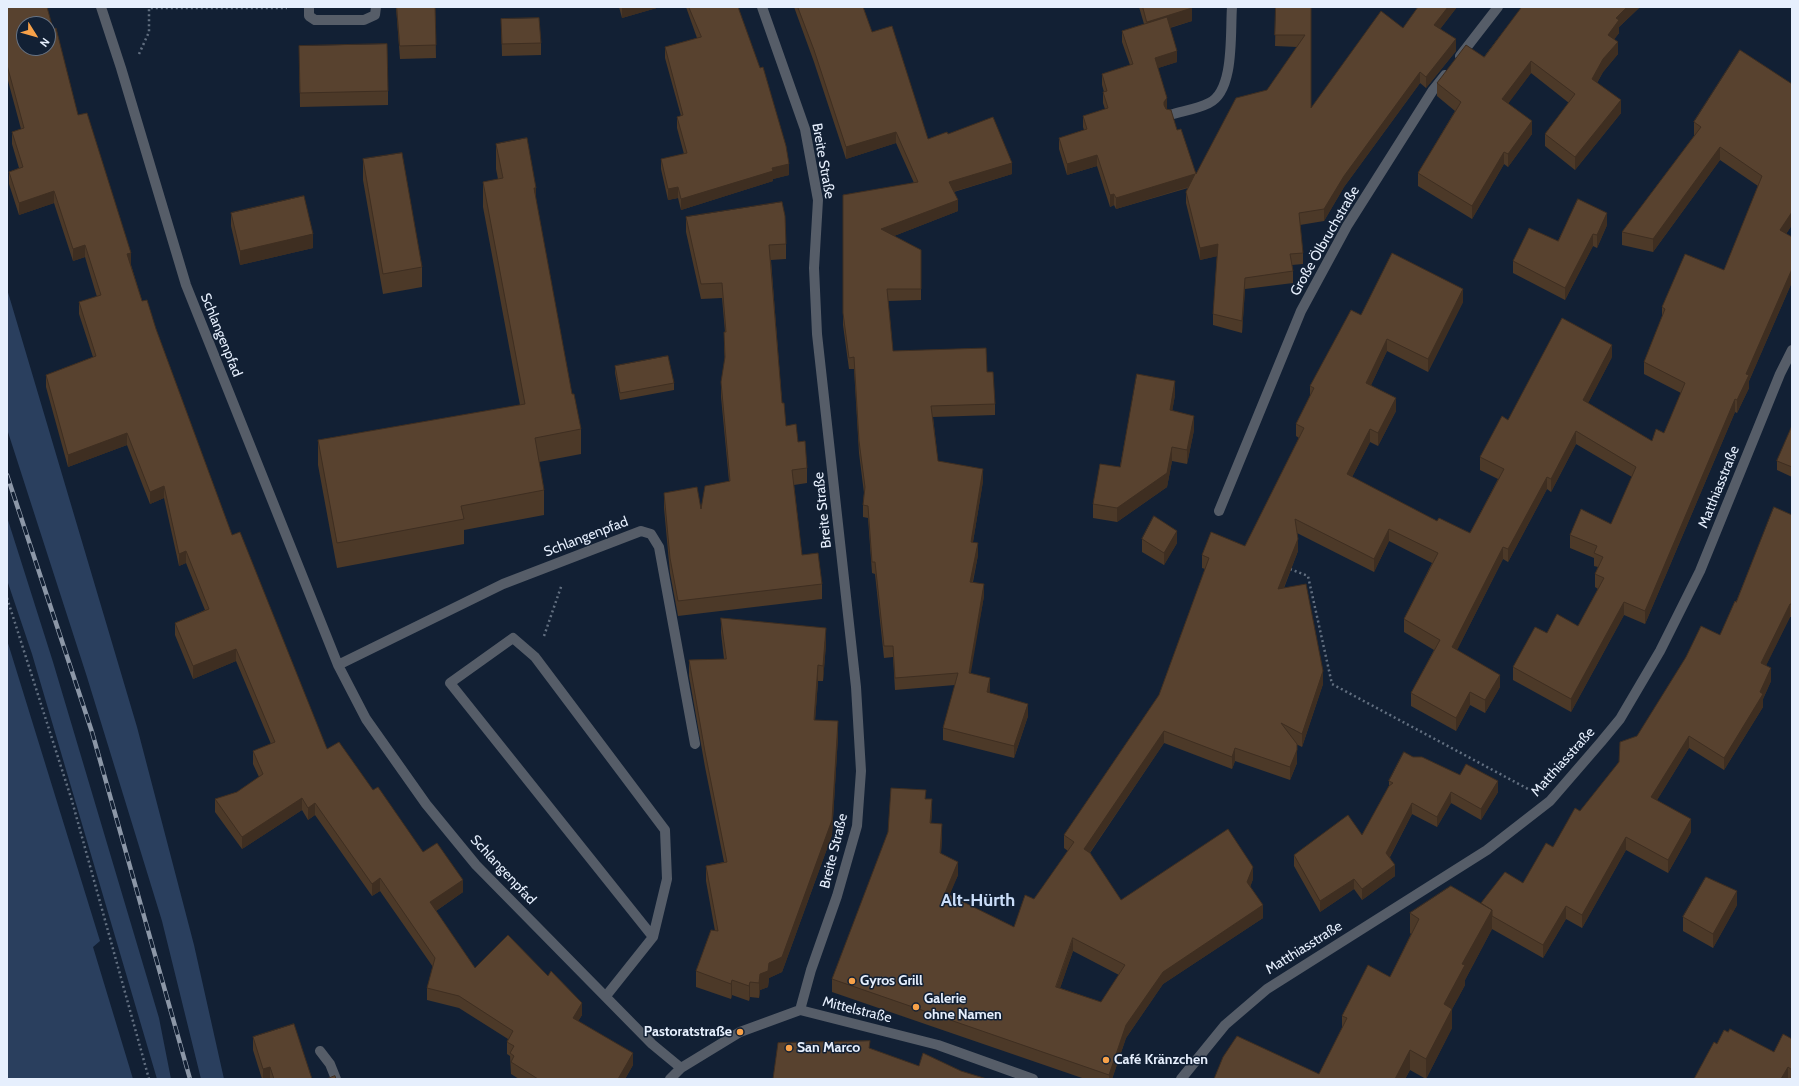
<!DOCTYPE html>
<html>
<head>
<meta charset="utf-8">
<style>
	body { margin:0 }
	#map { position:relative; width:1799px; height:1086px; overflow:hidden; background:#122034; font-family:Cabin,sans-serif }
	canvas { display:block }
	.frame { position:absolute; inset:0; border:8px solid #e6effd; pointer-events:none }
	.north { position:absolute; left:16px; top:16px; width:40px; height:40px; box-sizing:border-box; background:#122034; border:1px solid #677384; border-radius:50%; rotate:127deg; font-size:11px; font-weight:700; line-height:16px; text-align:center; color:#e6effd }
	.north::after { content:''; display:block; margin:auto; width:14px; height:18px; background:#f7a149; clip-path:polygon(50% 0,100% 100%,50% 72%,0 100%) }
</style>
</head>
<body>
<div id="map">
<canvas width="1799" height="1086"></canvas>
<div class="frame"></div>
<div class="north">N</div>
</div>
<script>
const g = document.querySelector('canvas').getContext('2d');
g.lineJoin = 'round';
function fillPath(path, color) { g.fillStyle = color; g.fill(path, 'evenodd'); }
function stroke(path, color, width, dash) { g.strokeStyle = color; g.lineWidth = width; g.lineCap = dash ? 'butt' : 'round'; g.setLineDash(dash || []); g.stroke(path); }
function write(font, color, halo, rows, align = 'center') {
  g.font = font + ' Cabin,sans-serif'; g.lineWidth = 3; g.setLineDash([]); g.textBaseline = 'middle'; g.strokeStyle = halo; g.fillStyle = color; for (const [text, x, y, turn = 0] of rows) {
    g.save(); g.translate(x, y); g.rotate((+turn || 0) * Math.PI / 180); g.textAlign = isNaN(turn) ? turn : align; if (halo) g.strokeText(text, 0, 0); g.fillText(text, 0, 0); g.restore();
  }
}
const green = new Path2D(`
	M7 289 137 727 194 945 224 1079H201L162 921 87 677 7 429Z
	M7 517 53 662 159 1018 171 1079H157L32 654 7 580Z
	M7 640 100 941 93 947 133 1079H7Z`);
const path = new Path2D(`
	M139 54 149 32V8H287
	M1290 569 1308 576 1332 684 1530 790
	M7 598 72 801 149 1079
	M544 636 562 584`);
const minor = new Path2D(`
	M101 7 121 68 186 285 338 665 366 719 426 804 476 865 652 1044 681 1068
	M309 7V16L315 20H364L375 15 376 7
	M762 7 805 129 818 200 814 268 817 334 856 687 861 771 857 826 837 896 811 970 800 1010
	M1460 56 1498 7
	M1170 115C1183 111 1197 109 1209 103 1235 91 1230 32 1232 7
	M1219 511 1301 311 1347 226 1433 90 1445 75
	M338 665 503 584 641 531 651 534 659 547 695 744
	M606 996 653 937 667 879 665 830 535 657 513 638 450 683 653 937
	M320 1051 330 1064 336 1079
	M670 1079 681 1068 740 1032 800 1010 938 1045 1033 1079
	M1181 1079 1225 1025 1267 989 1487 850 1550 801 1601 742 1620 719 1660 651 1700 571 1780 374 1792 350`);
const rail = new Path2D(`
	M7 475 92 732 190 1079`);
const wall = new Path2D(`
	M7 7 53 29 78 115 131 265 142 301 156 329 232 535 327 749 373 790 423 852 463 892 436 911 475 968 582 1015 578 1021 633 1065 625 1079H519L511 1074 510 1056 507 1054V1042L508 1039 459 1008 427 1000V988L433 967 380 891 372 896 315 815 308 820 302 810 242 849 215 812V799L237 792 259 777 253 764V751L271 744 236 661 193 679 175 635V623L205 610 186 563 179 566 164 498 150 504 127 445 68 467 46 387V375L93 357 79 314V302L97 297 85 257 73 261 54 203 19 215 9 184V172L19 168 12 144V132L21 129 7 77Z
	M396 7H435L436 58 400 59Z
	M619 7H660L622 18Z
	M686 7H738L789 175 773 179V181L681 210 678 198 668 200 661 169V159L684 154 677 128V117L681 116 665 58V47L697 38Z
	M794 7H863L872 32 928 139 948 134 1012 174 954 192 958 211 894 236 921 250V300L888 301 893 351 987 372 995 404V415L933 417 938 461 983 481 973 542 978 555 973 582 984 596 970 673 990 690 989 693 1028 716 1014 758 943 740V728L955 685 895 690 893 657 884 658 875 574 872 573 868 518 863 517V505L864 493 859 453 854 369H849L843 325V195L914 183 896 143 846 159 814 62Z
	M1139 7H1191L1192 21 1170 28 1177 62 1158 68 1167 109 1177 130 1196 174 1267 90 1297 47 1275 46 1276 7H1311V108L1403 28 1457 7 1440 29 1456 51 1426 88 1420 83 1344 187 1324 221 1300 225 1303 253V264L1292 265 1293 271V283L1245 289 1242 333 1213 325V314L1217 256 1200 260 1186 203V192L1188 188 1116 209 1114 205 1110 207 1097 166 1067 175 1059 149V138L1084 130 1083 127V116L1105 109 1103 103V92H1104L1102 85V74L1130 65 1122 42V31L1144 24Z
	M1522 7H1640L1619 27V33L1614 39 1618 54 1603 72 1597 83 1621 113 1575 170 1545 146V134L1569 103 1531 73 1508 103 1532 134 1508 167 1504 164 1472 219 1418 186V173L1455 111 1437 96V83L1484 57Z
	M501 19 541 43V55L502 56Z
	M299 46 388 91V105L300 107Z
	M1792 84V225L1786 234 1792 237V282L1749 381V388L1737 413 1735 412 1645 624 1624 615 1571 712 1513 680V667L1547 633 1578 626 1598 589 1595 587V574L1598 567 1594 566V558L1570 548V535L1611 524 1632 477 1576 444 1551 492 1547 489 1508 562 1503 559 1457 650 1500 687 1485 713 1470 705 1456 731 1411 706V693L1434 650 1404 632V619L1432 563 1389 541 1374 572 1297 533 1298 551 1284 588 1323 684 1302 747 1296 744 1297 763 1290 780 1235 761 1232 769 1164 743 1090 853 1121 900 1253 879 1250 887 1263 918 1163 984 1126 1038 1112 1079H1085L832 992V979L926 799 932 812 931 823 942 837 941 854 958 875 949 895 1014 927 1034 899 1068 851 1064 848V835L1159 695 1205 569 1202 568V555L1245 546 1299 438 1296 436V424L1310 396V386L1361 315 1463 302 1428 372 1387 351 1371 385 1396 411 1378 446 1370 442 1352 477 1437 521 1470 533 1498 479 1480 470V457L1508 420 1612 357 1588 403 1652 441 1664 433 1681 393 1644 374V362L1662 317V307L1724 270 1758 186 1720 160 1653 252 1622 245V232L1694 136V122ZM1073 951 1119 975 1101 1002 1060 988Z
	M496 144 536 201 572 394 581 429V454L539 462 544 490V515L464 530V544L337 568 318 465V440L520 405 483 207V182L498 179 496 169Z
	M363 159 422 267V287L383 294 363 180Z
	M231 213 313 248 240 265 231 226Z
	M686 217 786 244V259L771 260 782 403 786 426 798 442 807 468V483L794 485 802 555 822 584V599L678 616 670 573 664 508V493L701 509 729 481 721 397V382L725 361 724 347V332H725L722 298 701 299 686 232Z
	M1607 225 1597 248 1593 246 1565 300 1513 273V261L1558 241Z
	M615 366 674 383V390L620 400 615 373Z
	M1175 395 1172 411 1194 430 1187 464 1172 461 1167 487 1117 522 1093 518V504L1120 467Z
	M1792 426V477L1777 470V461Z
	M1792 515V617H1790L1766 665 1771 681 1763 699V707L1724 770 1689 748 1657 800 1691 832 1668 873 1626 850 1582 928 1566 919 1543 958 1492 929 1465 980V985L1452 1009V1028L1426 1079 1410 1070 1405 1079H1214L1319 1074 1342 1029V1016L1390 977 1411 934 1410 933V913L1481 903 1523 883 1553 847 1580 811 1619 762 1637 736 1720 635 1736 602Z
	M1142 539 1177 543 1164 565 1142 552Z
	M721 618 826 644 823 681H818L815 720 838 736 832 835 782 972 769 978 768 987 760 990 759 998 750 997 749 1001 732 995 731 999 696 987V971L715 931 706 881V866L724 862 705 767 689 676V660L724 659 721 633Z
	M1413 757 1460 775 1498 792 1481 820 1451 803 1437 827 1412 814 1390 857 1395 876 1362 900 1354 889 1320 912 1294 866V855L1362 835 1389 786V781Z
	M1737 905 1713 948 1683 931V917Z
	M1728 1032 1774 1052 1792 1039V1079H1789L1717 1044Z
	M253 1037 312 1079H262L253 1050Z`);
const shadedWall = new Path2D(`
	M622 7H660L622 18Z
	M1448 7H1457L1434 37V25Z
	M1627 7H1640L1619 27V33L1608 48V35L1616 18Z
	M1192 8V21L1147 34V22Z
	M1456 39V51L1426 88V77Z
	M1618 42V54L1603 72 1592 92V79L1603 59Z
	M1177 51V62L1155 69V58Z
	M1531 61V73L1502 112V99Z
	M1420 72V83L1344 187 1324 221V209L1344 176Z
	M1167 98V109L1164 113V102Z
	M1621 100V113L1575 170V157Z
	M1532 121V134L1508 167V154Z
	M896 132V143L846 159V147Z
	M1720 147V160L1653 252V239Z
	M1504 152V164L1472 219V206Z
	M1097 155V166L1067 175V164Z
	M1012 163V174L949 193V182Z
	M789 164V175L773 179V181L681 210V199L772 168Z
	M1195 174V185L1116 209V198Z
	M678 187V198L668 200V189Z
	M534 188H536V213Z
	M54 191V203L19 215V203Z
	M1114 194V205L1110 207V195Z
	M958 200V211L881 241V229Z
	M1792 212V225L1780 243V230Z
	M1607 213V225L1597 248V235Z
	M313 234V248L240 265V251Z
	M1593 234V246L1565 300V288Z
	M1218 244V256L1200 260V248Z
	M85 245V257L73 261V249Z
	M131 253V265L127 266V254Z
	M1792 269V282L1749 381V388L1737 413V400L1746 374Z
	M1245 278V289L1242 333V321Z
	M1463 289V302L1428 372V359Z
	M1387 339V351L1366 396V383Z
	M1612 345V357L1583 413V400Z
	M1175 381V395L1170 424V410Z
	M1396 398V411L1378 446V433Z
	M1735 399V412L1645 624V611Z
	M1194 416V430L1187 464V450Z
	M1370 429V442L1347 487V474Z
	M1576 431V444L1551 492V479Z
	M127 433V445L68 467V455Z
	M1172 447V461L1167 487 1117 522V508Z
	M983 469V481L971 554V542Z
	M1547 477V489L1508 562V549Z
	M164 486V498L150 504V492Z
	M1389 529V541L1374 572V559Z
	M1177 531V543L1164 565V553Z
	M1298 539V551L1278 602V589Z
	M978 543V555L970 593V582Z
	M1503 547V559L1452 660V647Z
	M186 551V563L179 566V554Z
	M984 584V596L969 684V673Z
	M1624 602V615L1571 712V699Z
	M1790 604V617L1761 676V663Z
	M826 628V644L823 681V666Z
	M236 649V661L193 679V666Z
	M818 665V681L814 735V720Z
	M1771 668V681L1763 699V707L1724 770V758L1760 692Z
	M1323 671V684L1302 747V734Z
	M1500 675V687L1485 713V700Z
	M990 678V690L987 703V692Z
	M1470 692V705L1456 731V718Z
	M1028 704V716L1014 758V746Z
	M838 721V736L832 835 782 972 769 978 768 987 760 990 759 998V983L760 974 769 963Z
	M1164 731V743L1084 861V849Z
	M1689 736V748L1651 810V797Z
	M1235 748V761L1232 769V757Z
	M1297 750V763L1290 780V767Z
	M1498 781V792L1481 820V809Z
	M1451 792V803L1437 827V817Z
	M302 798V810L242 849V837Z
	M932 799V812L930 836V823Z
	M315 803V815L308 820V808Z
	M1412 803V814L1386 864V853Z
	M1691 819V832L1668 873V860Z
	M942 824V837L940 866V853Z
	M1626 837V850L1582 928V915Z
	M958 862V875L945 906V893Z
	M1395 865V876L1362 900V889Z
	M1253 867V879L1247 895V882Z
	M380 878V891L372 896V884Z
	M1354 879V889L1320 912V901Z
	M463 880V892L430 915V902Z
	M1737 891V905L1713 948V934Z
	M1263 905V918L1163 984 1126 1038 1112 1079H1109V1075L1126 1025 1163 972Z
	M1566 906V919L1543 958V945Z
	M1492 910V929L1465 980V985L1452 1009V1028L1426 1079V1059L1444 1004 1462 964Z
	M1073 938V951L1056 1000V987Z
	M732 980V995L731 999V984Z
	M750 982V997L749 1001V986Z
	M582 1003V1015L573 1030V1018Z
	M1410 1050V1070L1405 1079H1395Z
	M633 1053V1065L625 1079H618Z
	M270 1067V1079H263V1069Z
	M1788 1067V1078L1787 1079H1781Z`);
const building = new Path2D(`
	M7 7H47L53 29 56 28 78 115 87 113 131 253 127 254 142 301 147 300 156 329 232 535 240 532 327 749 339 742 373 790 378 787 423 852 437 843 463 880 430 902 475 968 508 935 548 976 551 971 582 1003 573 1018 633 1053 618 1079H538L511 1062 514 1056 510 1053 514 1046 507 1042 513 1031 459 996 427 988 435 958 380 878 372 884 315 803 308 808 302 798 242 837 215 799 237 792 263 774 253 751 275 742 236 649 193 666 175 623 209 609 186 551 179 554 164 486 150 492 127 433 68 455 46 375 96 356 79 302 101 295 85 245 73 249 54 191 19 203 9 172 23 167 12 132 24 128 7 65ZM24 24H48V48H24Z
	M397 7H435L436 45 400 46Z
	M689 7H738L760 68 763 67 786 146 789 164 772 168 773 171 681 199 678 187 668 189 661 159 687 153 677 117 683 115 665 47 701 37Z
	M798 7H863L872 32 892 26 928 139 947 132 948 134 993 117 1012 163 949 182 958 200 881 229 921 250V289H887L893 351 986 348 987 372H993L995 404 931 406 938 461 983 469 971 542 978 543 970 582 984 584 969 673 990 678 987 692 1028 704 1014 746 943 728 958 673 895 678 893 646H884L875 562H872L868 506 863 505 865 487 859 441 854 357 849 358 843 313V195L918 182 896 132 846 147 814 50Z
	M1143 7H1191L1192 8 1147 22Z
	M1276 7H1311V108L1381 11 1403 28 1418 7H1448L1434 25 1456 39 1426 77 1420 72 1344 176 1324 209 1299 213 1303 253 1290 254 1293 271 1245 278 1242 321 1213 314 1218 244 1200 248 1186 192 1195 174 1116 198 1114 194 1110 195 1097 155 1067 164 1059 138 1087 129 1083 116 1108 108 1103 92 1107 91 1102 74 1133 64 1122 31 1167 17 1177 51 1155 58 1167 98 1164 102V105L1166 109 1171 110 1177 130 1181 129 1196 174 1236 98 1267 90 1305 35H1275Z
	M1522 7H1627L1616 18 1619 20 1608 35 1618 42 1603 59 1592 79 1621 100 1575 157 1545 134 1575 94 1531 61 1502 99 1532 121 1508 154 1504 152 1472 206 1418 173 1461 102 1437 83 1466 45 1484 57Z
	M539 18 541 43 502 44 501 19Z
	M387 44 388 91 300 93 299 46Z
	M1740 50 1792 84V212L1780 230 1792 237V269L1746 374 1749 375 1737 400 1735 399 1645 611 1624 602 1571 699 1513 667 1535 627 1547 633 1557 614 1578 626 1604 578 1595 574 1603 557 1594 553 1597 546 1570 535 1581 509 1611 524 1636 467 1576 431 1551 479 1547 477 1508 549 1503 547 1452 647 1500 675 1485 700 1470 692 1456 718 1411 693 1440 640 1404 619 1438 553 1389 529 1374 559 1295 519 1298 539 1278 589 1306 584 1323 671 1302 734 1281 723 1297 744V750L1290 767 1235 748 1232 757 1164 731 1084 849 1090 853 1121 900 1228 829 1253 867 1247 882 1263 905 1163 972 1126 1025 1109 1075 832 979 888 832 891 788 926 790 925 799H932L930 823 942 824 940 853 958 862 945 893 1014 927 1025 895 1034 899 1074 842 1064 835 1159 695 1209 558 1202 555 1211 532 1245 546 1304 428 1296 424 1314 388 1310 386 1351 310 1361 315 1392 253 1463 289 1428 359 1387 339 1366 383 1396 398 1378 433 1370 429 1347 474 1437 521 1439 518 1470 533 1504 469 1480 457 1502 416 1508 420 1562 318 1612 345 1583 400 1652 441 1656 429 1664 433 1685 383 1644 362 1665 309 1662 307 1685 254 1724 270 1762 176 1720 147 1653 239 1622 232 1701 127 1694 122ZM1073 938 1125 965 1101 1002 1056 987Z
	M527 138 536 188H534L572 394H574L581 429 535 438 544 490 461 506 464 519 337 543 318 440 525 404 483 182 503 178 496 144Z
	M402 153 422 267 383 274 363 159Z
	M304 196 313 234 240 251 231 213Z
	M1578 199 1607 213 1597 235 1593 234 1565 288 1513 261 1529 228 1558 241Z
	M782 202 785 216 786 244 769 245 782 403H784L786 426 796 424 798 442 805 441 807 468 792 470 802 555 818 553 822 584 678 601 670 558 664 493 697 487 701 509 705 486 730 481 721 382 725 357 724 332H726L722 283 701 284 686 217Z
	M668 356 674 383 620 393 615 366Z
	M1137 374 1175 381 1170 410 1194 416 1187 450 1172 447 1167 473 1117 508 1093 504 1100 464 1120 467Z
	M1792 426V467L1777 461Z
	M1774 507 1792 515V604H1790L1761 663 1771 668 1760 692 1763 694 1724 758 1689 736 1651 797 1691 819 1668 860 1626 837 1582 915 1566 906 1543 945 1492 916V910L1481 903 1505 872 1523 883 1546 843 1553 847 1575 808 1580 811 1619 762 1620 742 1637 736 1686 657 1701 626 1720 635 1735 601 1736 602Z
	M1154 516 1177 531 1164 553 1142 539Z
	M721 618 826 628 823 666 818 665 814 720 838 721 832 820 782 957 769 963 768 971 760 974 759 983 750 982 749 986 732 980 731 984 696 971 711 930 718 931 706 866 727 862 705 752 689 660 726 659Z
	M1404 752 1413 757H1422L1460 775 1466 764 1498 781 1481 809 1451 792 1437 817 1412 803 1386 853 1395 865 1362 889 1354 879 1320 901 1294 855 1348 815 1362 835 1389 786 1393 783 1389 781Z
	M1706 877 1737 891 1713 934 1683 917Z
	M1451 886 1492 910 1462 964 1465 965 1444 1004 1452 1009 1426 1059 1410 1050 1395 1079H1214L1223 1057 1237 1036 1319 1074 1347 1018 1342 1016 1368 965 1390 977 1419 919 1410 913Z
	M294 1024 312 1079H274L270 1067 263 1069 253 1037Z
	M1730 1029 1774 1052 1783 1034 1792 1039V1070L1788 1067 1781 1079H1694L1714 1042 1717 1044 1724 1030 1728 1032Z
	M870 1041 869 1048 919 1066 923 1053 961 1071 987 1079H773L778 1043Z
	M335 1076 336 1079H327Z`);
const markers = [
	[852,981,4,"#f7a149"],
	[916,1007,4,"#f7a149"],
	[740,1032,4,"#f7a149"],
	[789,1048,4,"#f7a149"],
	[1106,1060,4,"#f7a149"]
];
const streetNames = [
	["Breite Straße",823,161,80],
	["Große Ölbruchstraße",1325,241,-60],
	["Schlangenpfad",221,335,68],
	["Matthiasstraße",1719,487,-68],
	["Breite Straße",823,510,-96],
	["Schlangenpfad",586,537,-21],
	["Matthiasstraße",1563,762,-48],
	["Breite Straße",834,851,-76],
	["Schlangenpfad",503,870,47],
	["Matthiasstraße",1304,948,-32],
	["Mittelstraße",857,1010,14]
];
const poiNames = [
	["Gyros Grill",860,981],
	["Galerie",924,999],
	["ohne Namen",924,1015],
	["Pastoratstraße",732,1032,"right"],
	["San Marco",797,1048],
	["Café Kränzchen",1114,1060]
];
const districtNames = [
	["Alt-Hürth",978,901]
];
fillPath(green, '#2a3f5e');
stroke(path, '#626f80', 2.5, [2, 3]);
stroke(minor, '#565d68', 10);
stroke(rail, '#8c97a7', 4.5);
stroke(rail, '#122034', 3, [9]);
fillPath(wall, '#4c3928');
fillPath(shadedWall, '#3e2e21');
fillPath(building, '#58422f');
stroke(building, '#3e2e21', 1);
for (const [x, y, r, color] of markers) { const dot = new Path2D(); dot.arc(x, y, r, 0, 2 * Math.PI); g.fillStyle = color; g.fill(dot); stroke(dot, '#122034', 1.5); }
write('14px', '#e6effd', '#122034', streetNames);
write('bold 14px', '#e6effd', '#122034', poiNames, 'left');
write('bold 18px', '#caddf8', '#122034', districtNames);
</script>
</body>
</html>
